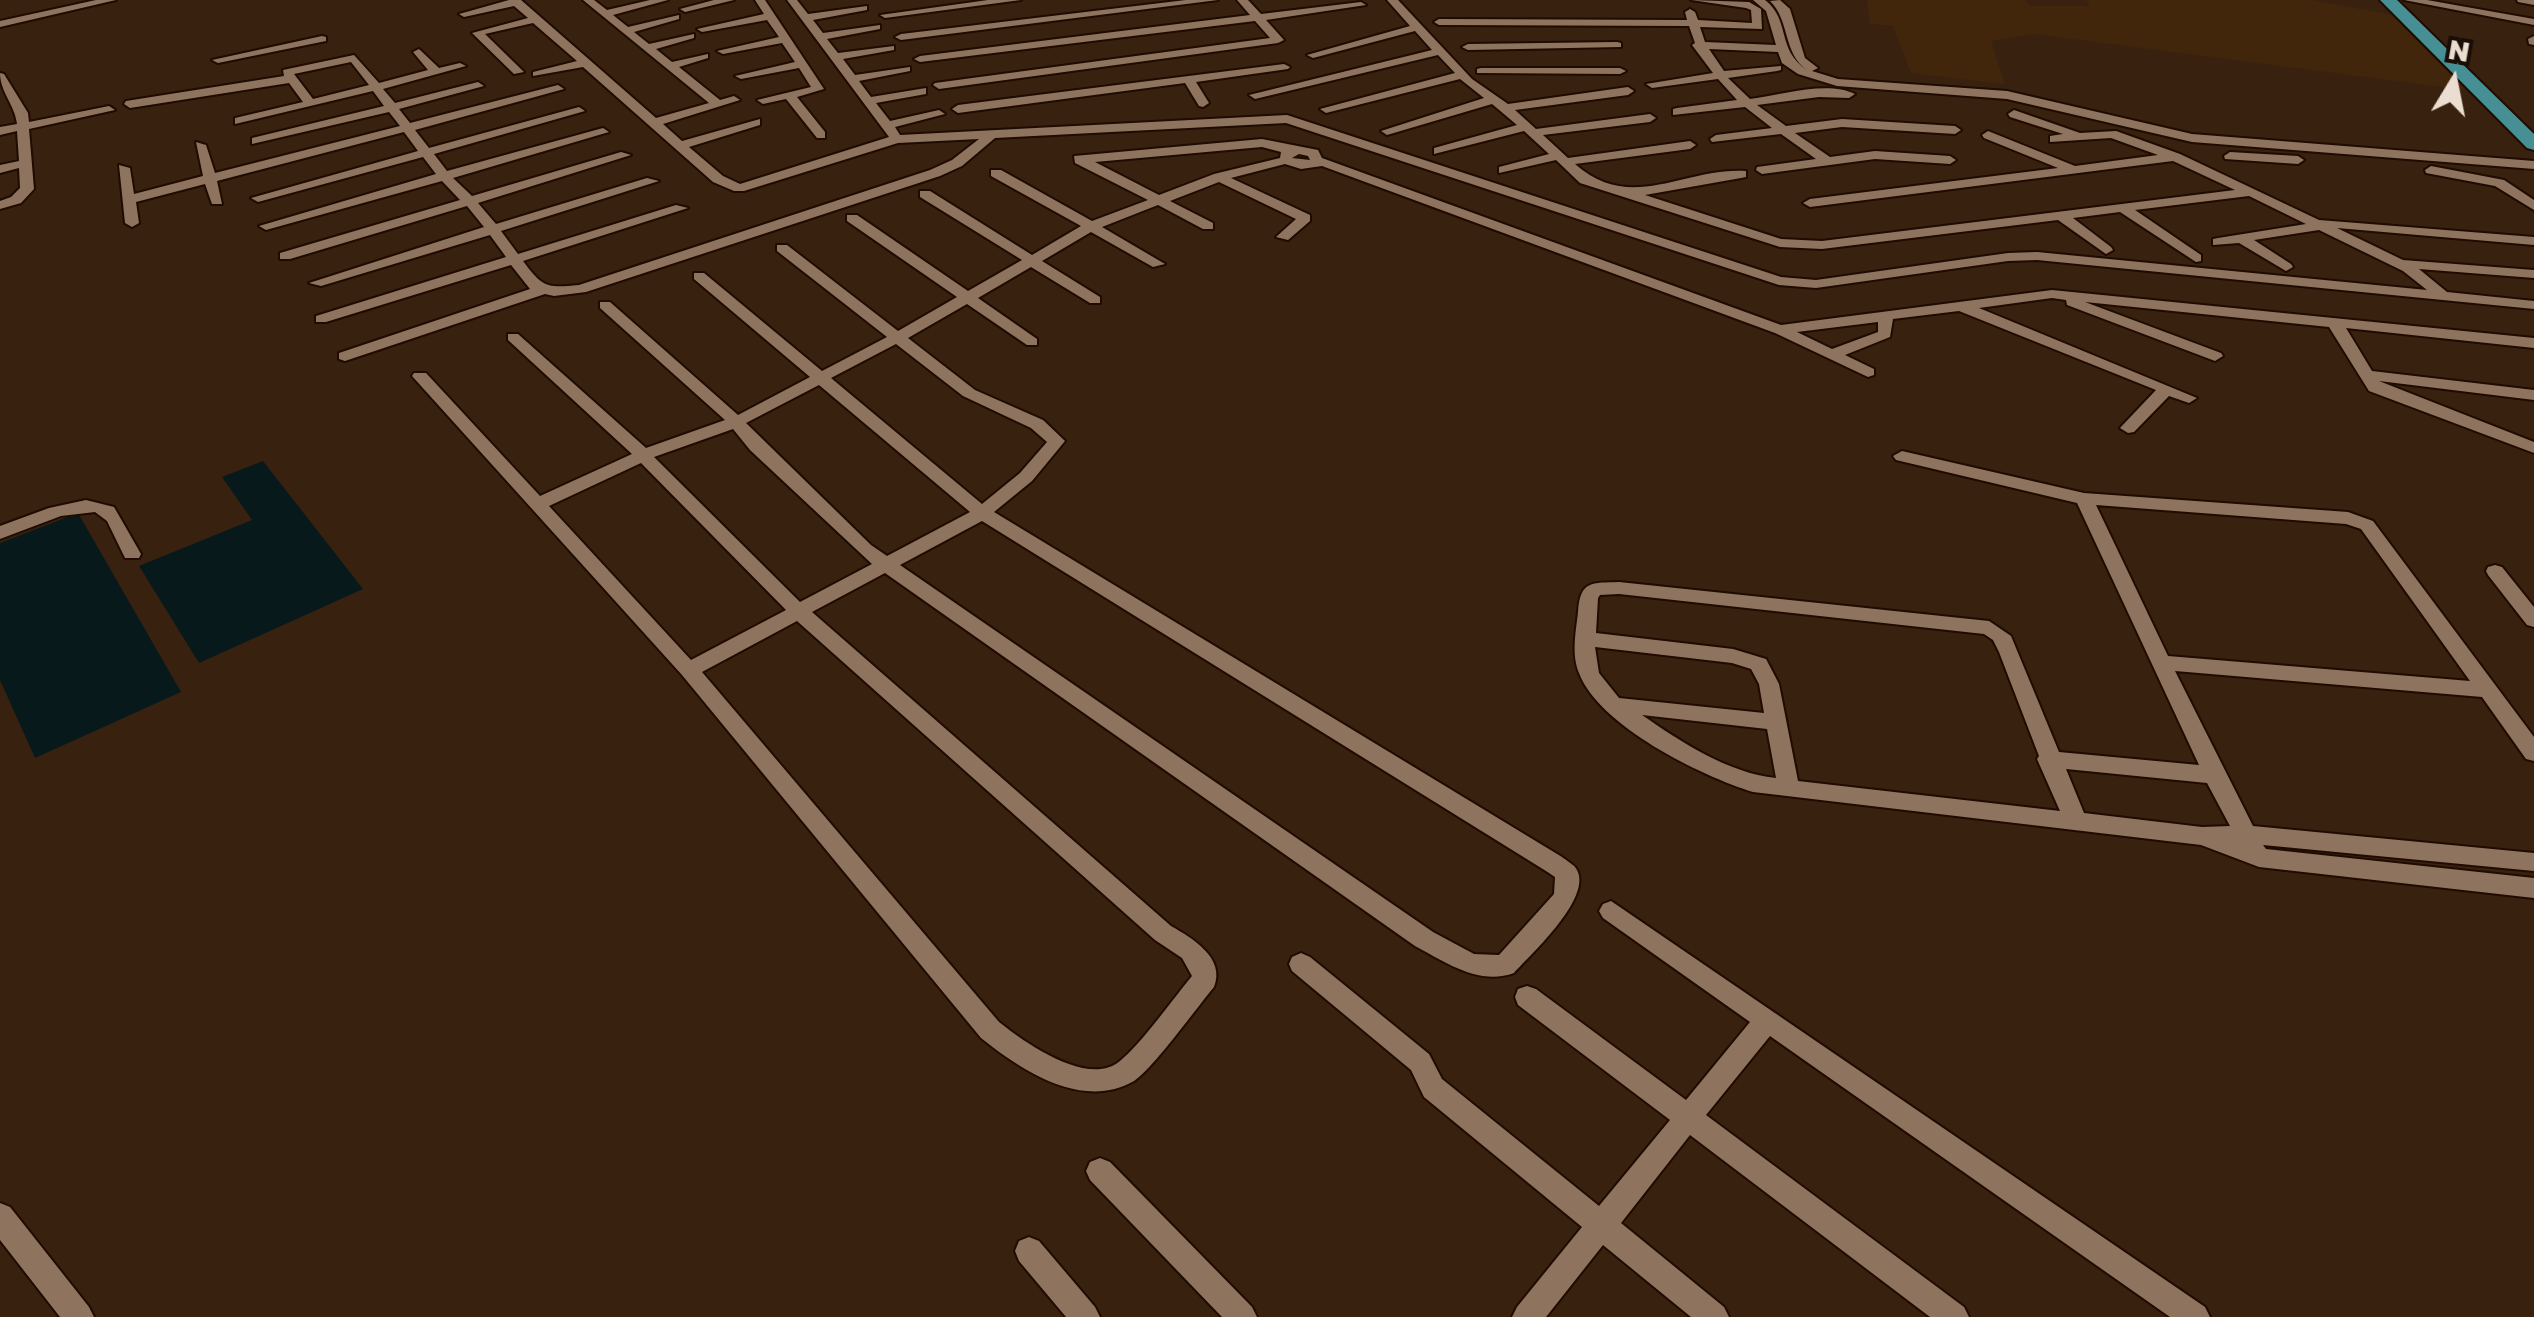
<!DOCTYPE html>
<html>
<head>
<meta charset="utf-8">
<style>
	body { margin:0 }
	#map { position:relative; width:2534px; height:1317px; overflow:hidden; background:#38220f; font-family:"Golos Text",sans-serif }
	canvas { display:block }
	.north { position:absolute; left:2404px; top:30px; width:100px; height:100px; -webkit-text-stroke:8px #180e07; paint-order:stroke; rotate:10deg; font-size:28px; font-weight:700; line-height:40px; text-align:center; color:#ecddd1 }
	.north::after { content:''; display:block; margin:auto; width:35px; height:45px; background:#ecddd1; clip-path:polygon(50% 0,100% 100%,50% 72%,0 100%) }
</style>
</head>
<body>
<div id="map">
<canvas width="2534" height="1317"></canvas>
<div class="north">N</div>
</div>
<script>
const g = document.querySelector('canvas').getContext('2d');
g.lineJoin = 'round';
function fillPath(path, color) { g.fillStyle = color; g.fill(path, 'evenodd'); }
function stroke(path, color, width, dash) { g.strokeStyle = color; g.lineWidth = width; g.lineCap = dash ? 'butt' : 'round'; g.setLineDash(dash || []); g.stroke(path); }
const built = new Path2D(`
	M1867 0H2025L2030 6H2090L2086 0H2312L2393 15 2466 90 2035 34 1991 41 2005 84 1911 73 1893 26 1870 24Z`);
const water = new Path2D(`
	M263 461 363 589 199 663 139 566 252 520 222 477Z
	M78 513 181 692 35 758 0 680V543Z`);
const street = new Path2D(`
	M96 0H116L0 27V21Z
	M509 0H521L656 118 709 103 583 0H594L607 10 650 0H668L613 15 628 27 679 15V19L634 32 649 44 694 34V38L656 49 672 62 708 54V58L679 67 720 100 734 96 740 100 663 124 682 141 760 119V125L689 147 723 176 740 184 889 137 787 0H797L808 14 867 6V10L813 20 823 33 880 25V29L827 39 838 53 894 46V50L843 59 855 75 910 67V71L859 81 871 97 926 88V94L876 103 890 121 939 110 945 114 895 127 900 135 1287 115 1781 277 1816 280 2008 253 2037 252 2427 290 2403 271 2319 230 2254 240 2291 264 2293 267 2286 271 2239 243 2213 245V239L2218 238 2306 224 2249 196 2135 210 2201 255V261L2196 262 2120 212 2073 218 2111 247 2113 250 2106 254 2058 220 1822 249 1780 247 1580 183 1556 160 1499 173V167L1549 154 1524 131 1434 154V148L1517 125 1492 104 1387 135 1381 131 1484 98 1460 79 1326 113 1320 109 1455 73 1438 55 1255 99 1249 95 1432 50 1415 31 1313 58 1307 55 1410 26 1387 0H1398L1472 79 1508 104 1628 87 1634 91 1628 95 1515 110 1536 129 1650 114 1656 118 1650 122 1543 135 1568 158 1690 141 1696 145 1690 149 1575 164C1631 214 1684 167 1746 171V177L1741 178 1645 195 1781 239 1822 241 2235 190 2173 161 1810 207 1803 203 1810 199 2058 168 1984 138 1982 135 1988 131 2075 166 2158 155 2111 138 2050 142V136L2063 134 2010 117 2008 114 2014 110 2080 133 2116 131 2180 154 2319 220 2534 237V245L2337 228 2403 260 2534 270V278L2419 269 2447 292 2534 301V309L2037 260 2008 261 1816 288 1779 285 1286 123 995 138 962 166 940 176 586 292 554 296 545 294 345 361 339 359V353L530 289 511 265 326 322H316V316L506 257 490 235 321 286 309 283 484 227 467 206 290 259H280V253L460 200 442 181 266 230 259 226 436 174 423 157 258 202 251 198 418 151 404 132 217 181 222 204H212L205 184 136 202 139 223 132 227 125 223 119 165 130 168 134 194 203 176 196 142 206 145 215 173 400 126 389 112 252 144V138L384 106 373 91 235 124V118L303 102 289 83 130 108 124 104 126 101 284 76 283 70 354 55 379 83 428 70 413 52 419 49 439 68 460 63 466 66 383 89 395 103 478 82 484 86 399 109 410 123 558 85 564 89 415 130 429 148 579 107 585 111 434 154 447 171 603 128 609 132 453 178 472 196 621 152 631 155 478 203 496 224 647 178 659 181 501 231 518 254 676 205 688 208 523 261C543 288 547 288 579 285L930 170 952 160 979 139 898 143 744 191H734L713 182 583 67 533 76V72L577 61 533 23 485 34 524 72 514 74 472 33 528 18 514 6 464 17 459 14ZM351 62 369 85 313 99 294 74Z
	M714 0H734L685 12 680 9Z
	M755 0H765L824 89 797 97 825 132V138H817L786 99 763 104 757 100 811 87 799 68 741 79 735 76 795 62 782 43 723 54 717 51 779 37 767 20 702 32 697 29 764 14Z
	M988 0H1021L885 18 880 15Z
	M1186 0H1218L901 40 895 37 901 34Z
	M1237 0H1248L1261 14 1361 2 1366 5 1266 20 1284 40 1278 43 939 89 933 85 935 83 1270 38 1255 21 920 62 914 59 920 56 1250 15Z
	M1691 0 1749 2 1761 9 1762 29 1700 27 1705 42 1776 45 1766 11 1753 0H1765C1791 20 1776 50 1807 70 1783 54 1790 20 1770 1L1780 0 1790 9 1805 58 1818 68 1812 71 1838 79 2007 91 2192 134 2534 161V169L2192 142 2007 99 1837 86 1798 74 1782 63 1778 52 1709 49 1724 71 1781 66V70L1777 71 1728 78 1750 99C1780 95 1828 80 1855 94L1849 98 1819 97 1757 105 1786 126 1842 119 1955 126 1961 130 1955 134 1842 127 1795 133 1830 157 1875 151 1950 156 1956 160 1950 164 1875 159 1762 174 1756 170 1757 167 1816 159 1781 134 1712 142 1710 139 1716 135 1772 128 1745 107 1673 115V109L1677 108 1737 100 1718 79 1652 88 1646 84 1713 73 1692 45 1695 43 1689 26 1439 25 1434 22 1439 19 1687 20 1685 12 1690 9 1695 12 1698 20 1752 23 1751 10 1746 8Z
	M2404 0H2427L2534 19V25Z
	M2517 0H2534V5L2518 2Z
	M322 36 326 37V41L218 63 212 60Z
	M2534 36V45L2529 44 2528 39Z
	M1617 42 1621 43V47L1468 50 1462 47 1468 44Z
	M1284 64 1290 67 1288 69 1196 82 1209 103 1203 107 1199 106 1185 83 958 113 952 109 958 105Z
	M1481 68H1620L1626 71 1620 74 1477 73V69Z
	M0 73 4 74 28 113 29 122 109 106 115 110 29 129 34 189 21 203 0 209V201L11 197 20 188 19 168 0 173V165L19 161 17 131 0 135V127L17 124C15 105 0 92 0 73Z
	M1262 139 1318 150 1322 158 1781 325 2052 290 2534 338V348L2346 328 2372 371 2534 390V400L2379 381 2534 442V453L2369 391 2329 327 2085 302 2221 353 2223 356 2215 361 2067 305 2066 300 2052 298 1979 308 2197 398 2189 403 2169 396 2134 432 2128 433 2120 428 2156 390 1959 311 1893 319 1890 337 1845 355 1874 369V375L1868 377 1775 333 1322 166 1301 169 1285 164 1231 178 1310 215V221L1288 240 1276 237 1296 219 1219 182 1170 201 1213 223V229H1203L1158 205 1102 227 1165 264 1153 267 1091 232 1042 261 1100 297V303H1090L1031 267 978 298 1037 339V345H1027L967 304 908 338 975 390 1043 420 1065 441 1032 481 994 512 1562 857C1563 858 1575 866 1575 867 1597 894 1531 954 1514 973 1479 986 1445 962 1415 946L885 573 812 612 1171 926C1192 938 1226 958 1214 987 1198 1006 1152 1070 1134 1081 1082 1111 1021 1070 981 1038L682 675 412 376 414 373H426L540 496 632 454 508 340V334H518L646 448 725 420 600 308V302H610L738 415 810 377 694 279V273H704L822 371 887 337 777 251V245H787L898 331 957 297 847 221V215H857L968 291 1022 260 920 197V191H930L1032 255 1081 226 991 176V170H1001L1092 221 1148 200 1075 163 1074 156ZM1262 147 1281 152 1280 158 1214 174 1159 195 1095 162ZM1299 154 1308 156 1310 160 1292 158ZM1878 322V332L1832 349 1797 332ZM896 344 963 396 1031 428 1047 442 1020 473 982 504 831 378ZM819 385 970 512 887 556 871 545 746 423ZM733 429 750 450 872 564 800 602 654 457ZM641 463 786 610 691 660 549 506ZM982 521 1546 871 1555 877 1554 894 1499 955 1474 954 1433 932 900 565ZM797 621 1155 940 1182 958 1192 976C1172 1000 1142 1043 1120 1061 1088 1088 1024 1042 999 1022L702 672Z
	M2230 152 2298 156 2304 160 2298 164 2225 159 2224 156Z
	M2431 166 2504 180 2534 200V210L2495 186 2426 173 2425 170Z
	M1902 451 2084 493 2348 512 2373 521 2534 737V761L2526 759 2482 697 2175 671 2253 826 2534 853V871L2263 845 2266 849 2534 878V898L2259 867 2201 845 1753 792C1701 776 1599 726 1579 673 1571 654 1576 631 1578 612 1580 580 1592 583 1619 582L1989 621 2011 636 2059 752 2199 765 2077 503 1896 460 1893 456ZM2096 505 2346 524 2361 529 2470 681 2168 656ZM1619 594 1984 634 1993 640 1999 652 2039 756 2037 759 2060 811 1798 781 1779 684 1766 659 1733 649 1596 633 1598 598 1600 595ZM1595 647 1732 663 1751 669 1759 684 1764 713 1619 698 1599 673ZM1642 715 1767 729 1776 778C1728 773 1681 742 1642 715ZM2066 769 2207 783 2230 826 2202 827 2084 813Z
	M86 500 114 507 141 554 139 558H125L107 521 95 512 61 516 0 539V526L49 508Z
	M2495 565 2502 567 2534 607V627L2527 625 2488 575 2486 571 2488 567Z
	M1611 901 2205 1307 2210 1317H2170L1770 1036 1706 1115 1964 1307 1969 1317H1930L1690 1135 1621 1223 1724 1307 1729 1317H1691L1603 1245 1546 1317H1512L1517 1307 1582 1227 1424 1097 1411 1070 1292 971 1289 964 1292 957 1301 953 1310 957 1429 1054 1442 1079 1599 1206 1670 1120 1518 1005 1515 997 1518 989 1527 986 1536 989 1686 1100 1750 1022 1603 918 1599 911 1603 904Z
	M1100 1158 1110 1162 1252 1307 1257 1317H1222L1090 1180 1086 1171 1090 1162Z
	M0 1203 10 1207 89 1307 94 1317H60L0 1240Z
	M1029 1237 1039 1241 1095 1307 1100 1317H1066L1019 1261 1015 1251 1019 1241Z`);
const primary = new Path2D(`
	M2380 0H2397L2534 134V150L2527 148Z`);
fillPath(built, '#41260c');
fillPath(water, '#08191c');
stroke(street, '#1f0b00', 4);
stroke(primary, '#1f0b00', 4);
fillPath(street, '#8e735e');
fillPath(primary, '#458f95');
</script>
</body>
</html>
